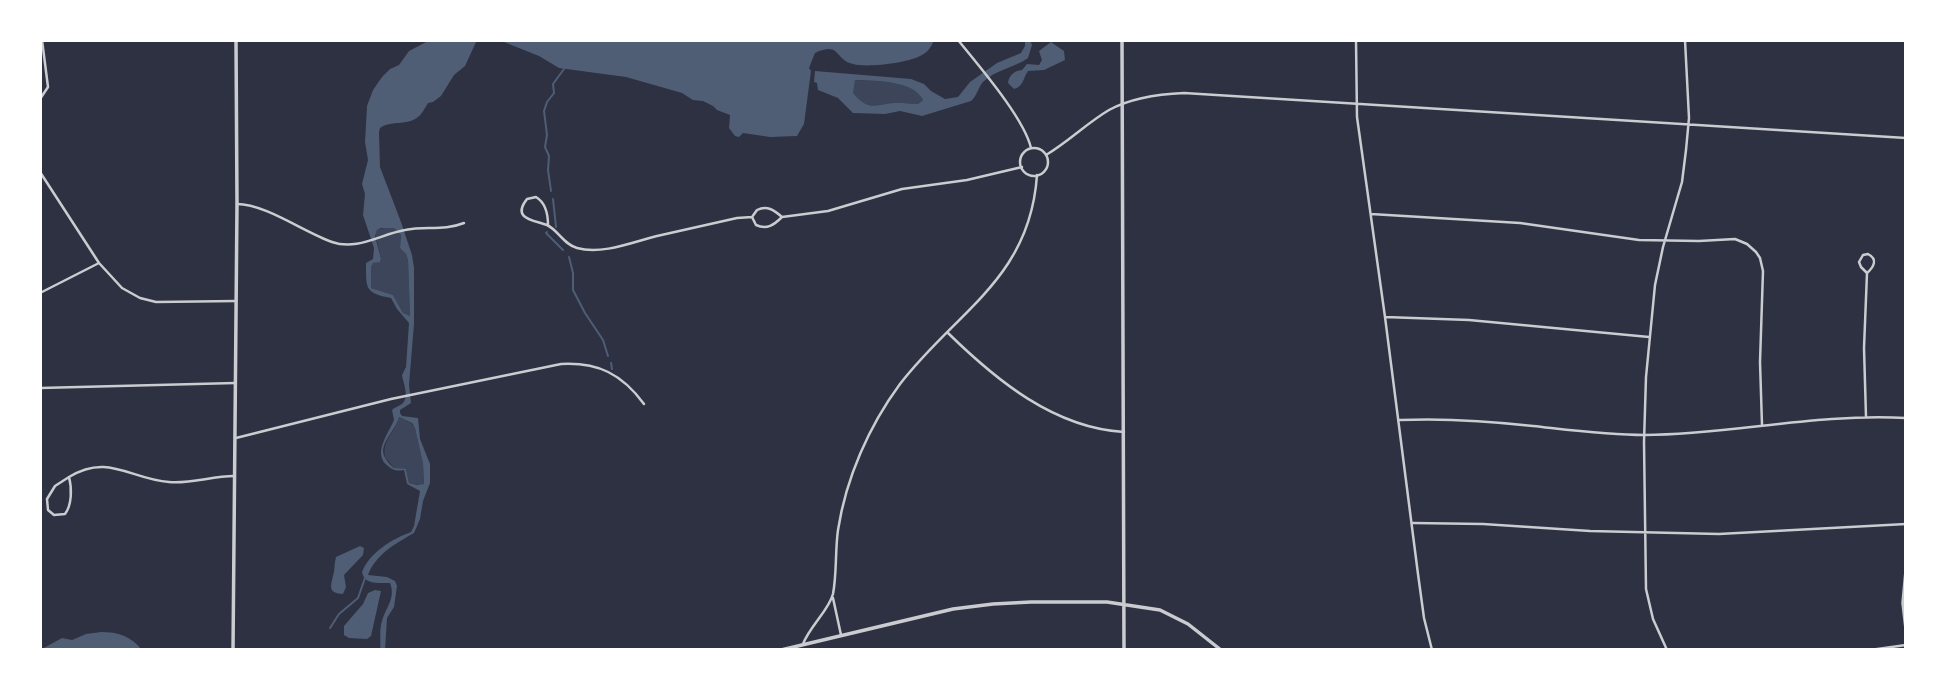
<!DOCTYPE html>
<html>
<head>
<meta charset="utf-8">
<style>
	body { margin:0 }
	#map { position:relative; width:1946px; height:690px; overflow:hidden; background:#2d3142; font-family:"DM Sans",sans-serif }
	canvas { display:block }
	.frame { position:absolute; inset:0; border:42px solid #fff; pointer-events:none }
</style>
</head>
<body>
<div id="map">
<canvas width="1946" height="690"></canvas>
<div class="frame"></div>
</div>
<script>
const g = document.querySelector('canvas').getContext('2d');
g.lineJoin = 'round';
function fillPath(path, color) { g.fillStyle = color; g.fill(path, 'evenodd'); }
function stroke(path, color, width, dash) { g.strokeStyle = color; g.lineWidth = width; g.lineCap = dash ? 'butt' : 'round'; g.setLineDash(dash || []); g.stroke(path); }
const green = new Path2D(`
	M855 80C875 81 913 80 923 100L918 104C910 104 902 102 894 103 874 105 866 111 852 92Z
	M387 227 394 228 401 235 400 248 406 254 408 260 410 316 403 313 393 295 371 288V267L373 263 381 261V259L375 233 377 230Z
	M399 417 411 423 415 428 423 464 424 484 420 485 409 483 406 469H395L385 457C382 438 395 434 399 417Z`);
const water = new Path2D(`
	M430 40H477L465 66 454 75 441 96 433 102 428 103C425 108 422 114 418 117 407 126 391 120 380 128L379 132 380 167 401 222 412 255 414 268V324L409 385 411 403 400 410V413L402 416 418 418 420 439 430 464V483L423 501 420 519 414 533C395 544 376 554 368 575L387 577 395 581 397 586 394 607 387 618 385 650H380C381 641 379 629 382 621 386 607 396 598 390 583 379 583 364 585 362 572 370 552 392 539 411 532L414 526 420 491 407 484 404 470C397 471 394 471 388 466 372 454 388 434 394 420L392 410C395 407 399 406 402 404 410 397 403 383 402 375L406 367 409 323 397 309 391 298C365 293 366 289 366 263L373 259 374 248 363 215 365 194 362 184 368 160 365 142 367 106 373 90 382 77 390 69 399 65 409 51ZM381 228H394L401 235 400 248 406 254 408 260 410 316 403 313 393 295 371 288V267L373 263 380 262 381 259 375 236 377 230ZM399 417 412 423 415 428 423 464 424 484 417 485 409 483 406 469 394 468C391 465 388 463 386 459 376 445 396 431 399 417Z
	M499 40 889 41 934 40C931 48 927 53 920 56 907 63 867 68 853 64 834 60 841 41 815 53L809 68 811 71 804 124 797 136 770 137 743 133 739 137 735 136 729 128 730 115 717 110 713 106 703 101 693 100 682 93 626 77 559 68 539 56Z
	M1025 40H1030L1032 45 1028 58C1014 68 995 70 983 82 978 88 977 96 971 101L922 116 900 111 885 114 853 113 838 98 818 90 817 83 814 82 815 71 911 79 924 84 931 91 945 99 958 97 970 82 997 63 1021 53 1025 46ZM855 80C875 81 913 80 923 100L918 104C910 104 902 102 894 103 874 105 868 111 853 93Z
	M1051 42 1064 51 1065 60 1044 70 1028 71C1023 78 1024 86 1014 89L1008 83C1009 75 1014 71 1022 70L1027 64 1039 65 1042 60 1039 51Z
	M360 546 364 548 363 555 344 575 346 587 343 594C329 593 330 588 333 576 335 570 334 564 336 557Z
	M375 590 381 591 371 636 367 639 349 638 344 635V626L363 604 368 593Z
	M101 632C118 632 131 636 142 650L103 648 40 650 62 638 72 640 86 634Z`);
const stream = new Path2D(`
	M551 191 548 170 549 156 545 147 547 135 544 111 547 102 554 93 553 84 564 69
	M553 199 556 227
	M547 232 546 233 563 250
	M569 257 573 273V290L585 313 603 340 608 356
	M611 363 612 369
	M330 628 339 614 358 598 365 578`);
const minor = new Path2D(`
	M958 40C979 66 1024 118 1031 148
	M1356 40 1357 117 1385 317 1418 574 1424 618 1432 650
	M40 99 48 87 42 40
	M1020 162a14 14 0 1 1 28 0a14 14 0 1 1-28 0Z
	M1046 155C1068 142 1087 123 1109 110 1131 98 1160 94 1184 93L1906 138
	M40 172 99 263 122 288 140 298 156 302 236 301
	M237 204C265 204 304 232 332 242 357 251 381 234 405 230 426 226 444 231 464 223
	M1371 214 1520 223 1639 240 1699 241 1735 239 1747 244 1756 252 1760 258 1763 271 1760 362 1762 425
	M752 217 757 210C767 205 774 210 782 217L828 211 902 189 967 180 1022 167
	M752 217 756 225C767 230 774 225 782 217
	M548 225C548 214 546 203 536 197L527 199C511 219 534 220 547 225 558 230 563 244 577 248 602 255 633 242 657 236 684 230 710 224 737 218L752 217
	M40 293 99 263
	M1385 317 1469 320 1649 337
	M948 333C996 380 1054 428 1124 432
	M40 388 235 383
	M1866 417 1864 348 1867 273C1874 267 1878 259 1868 254L1863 255 1859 262 1861 267 1867 273
	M1400 420C1444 418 1489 421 1533 426 1570 430 1607 435 1645 435 1732 434 1818 413 1906 418
	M236 438 391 399 561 364C598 362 622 374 644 404
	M69 477 55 486 47 499 48 510 54 515 65 514C72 505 72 488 69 477 108 453 130 479 169 482 191 484 212 476 234 476
	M1413 523 1483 524 1590 531 1719 534 1906 524
	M833 598 841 635
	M803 644C810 626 829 610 833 594 837 573 835 551 838 530 846 478 869 426 900 384 956 311 1030 279 1037 175
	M1667 650 1653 619 1646 589 1644 442 1646 377 1655 285 1663 247 1682 182 1686 150 1689 118 1685 40
	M1870 650 1906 645`);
const tertiary = new Path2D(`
	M1122 40 1124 650
	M1906 571 1903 603 1906 629
	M233 650 237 204 236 40
	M781 650 953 609 993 604 1031 602H1107L1160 610 1188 624 1221 650`);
fillPath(green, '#3c4559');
fillPath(water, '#4f5d75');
stroke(stream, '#4f5d75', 2);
stroke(minor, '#caccd0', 2.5);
stroke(tertiary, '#caccd0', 3.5);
</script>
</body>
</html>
